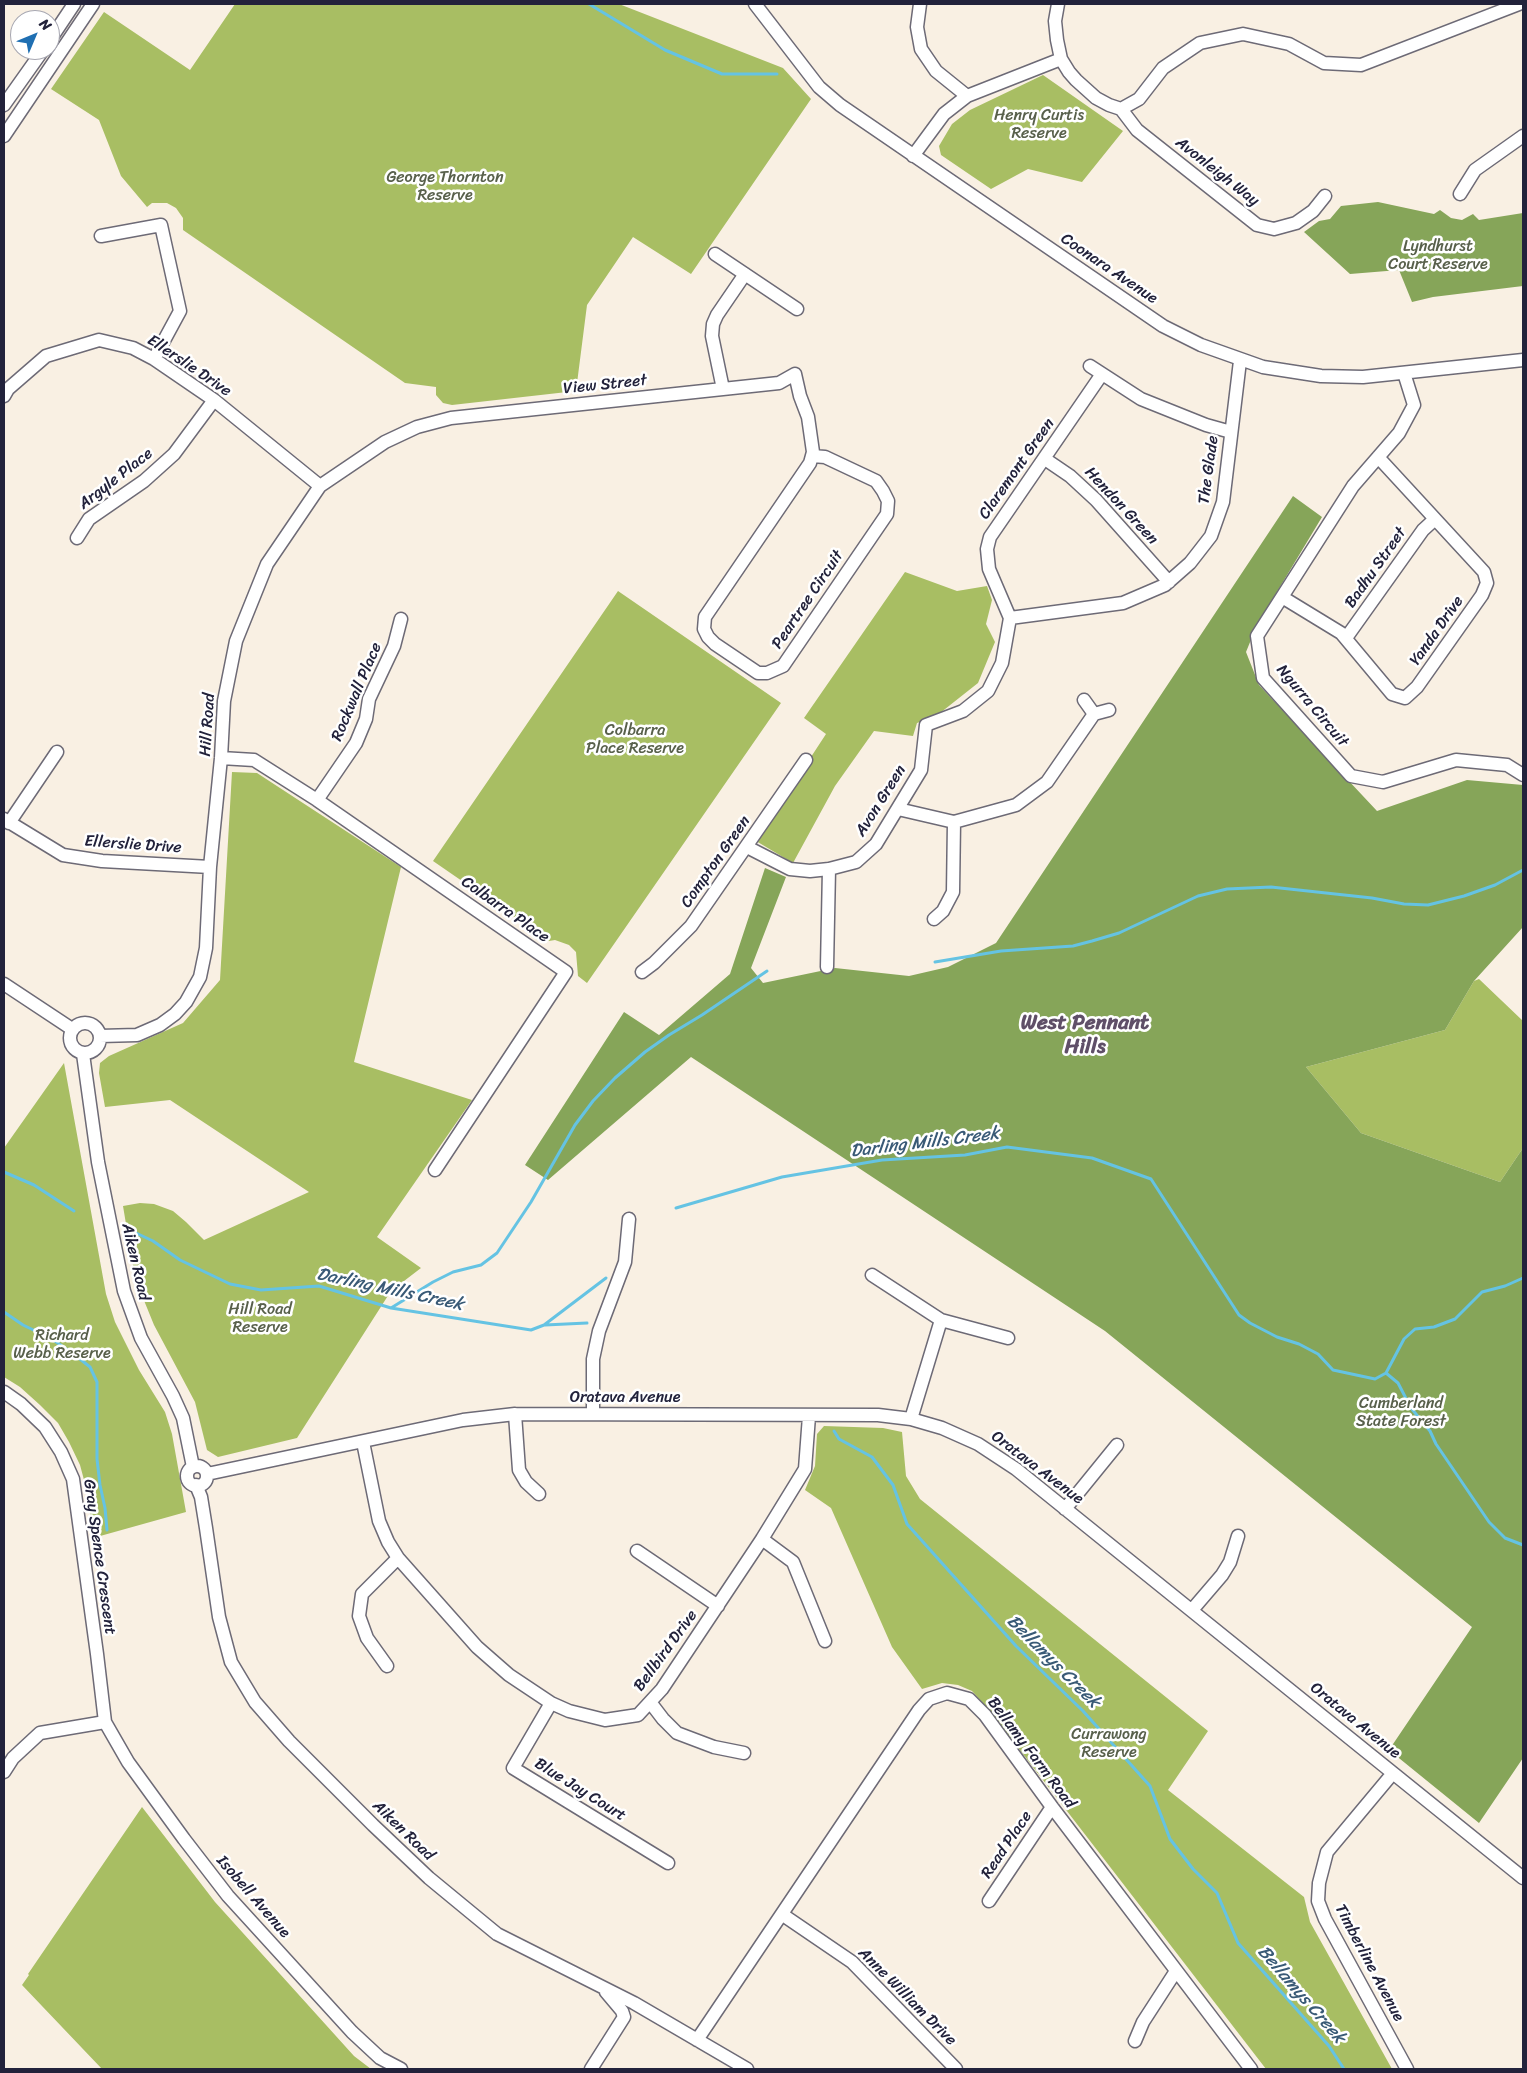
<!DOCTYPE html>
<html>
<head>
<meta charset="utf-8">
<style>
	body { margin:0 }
	#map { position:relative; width:1527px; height:2073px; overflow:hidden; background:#f9f0e3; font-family:Sriracha,sans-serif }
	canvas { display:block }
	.frame { position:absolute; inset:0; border:5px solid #22223b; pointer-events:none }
	.north { position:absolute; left:10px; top:10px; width:50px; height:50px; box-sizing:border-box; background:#fff; border:1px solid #a7a7b1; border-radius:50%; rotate:45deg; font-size:14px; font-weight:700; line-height:20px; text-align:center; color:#22223b }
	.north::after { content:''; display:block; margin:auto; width:18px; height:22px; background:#1f6fb2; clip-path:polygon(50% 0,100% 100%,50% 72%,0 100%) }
</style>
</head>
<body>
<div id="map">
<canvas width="1527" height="2073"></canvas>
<div class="frame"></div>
<div class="north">N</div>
</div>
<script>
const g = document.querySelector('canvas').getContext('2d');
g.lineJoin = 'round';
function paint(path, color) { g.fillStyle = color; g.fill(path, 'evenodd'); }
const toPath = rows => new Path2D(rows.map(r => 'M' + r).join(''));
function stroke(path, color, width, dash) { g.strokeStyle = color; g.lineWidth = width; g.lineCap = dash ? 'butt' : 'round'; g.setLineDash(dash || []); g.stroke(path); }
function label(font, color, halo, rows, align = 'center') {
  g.font = font + ' Sriracha,sans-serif'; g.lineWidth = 5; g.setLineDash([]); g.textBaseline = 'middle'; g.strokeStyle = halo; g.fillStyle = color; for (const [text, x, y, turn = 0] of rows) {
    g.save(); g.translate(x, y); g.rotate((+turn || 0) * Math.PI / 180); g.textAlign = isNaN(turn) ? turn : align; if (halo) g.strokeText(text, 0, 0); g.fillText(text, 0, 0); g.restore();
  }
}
const green = toPath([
	[235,4,619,4,783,68,811,99,691,274,633,237,587,305,576,391,452,405,443,403,436,395,436,387,405,383,183,230,183,218,176,208,167,203,152,203,147,207,121,176,99,120,51,89,104,12,190,70],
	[1043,75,1123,131,1082,182,1028,169,991,189,941,155,939,146,952,124,970,110],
	[905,572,957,591,987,586,992,600,986,624,995,642,978,683,935,717,917,723,913,736,874,731,835,786,793,863,756,841,826,734,804,718],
	[618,591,781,703,587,983,578,976,576,952,569,945,555,940,549,941,433,861],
	[232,772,257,773,401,867,354,1062,472,1100,377,1237,421,1268,391,1291,297,1438,218,1457,207,1450,195,1402,154,1325,143,1298,133,1266,123,1206,140,1203,154,1204,173,1211,186,1222,204,1240,309,1192,170,1100,105,1107,99,1073,100,1063,109,1056,183,1023,220,980],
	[1479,979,1523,1021,1523,1148,1500,1182,1361,1133,1306,1067,1445,1030,1474,981],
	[64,1063,106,1294,115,1322,139,1370,165,1412,172,1434,186,1512,93,1538,87,1491,80,1465,69,1442,58,1423,40,1405,20,1387,4,1377,4,1148],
	[824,1426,883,1428,902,1432,906,1476,920,1499,1208,1731,1168,1790,1304,1897,1310,1922,1392,2069,1266,2069,989,1710,972,1691,958,1685,942,1683,922,1689,892,1647,831,1508,805,1490,815,1466,817,1434],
	[142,1807,215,1902,354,2056,371,2069,102,2069,22,1985,29,1975,28,1974]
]);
const forest = toPath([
	[1378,202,1434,214,1440,210,1451,218,1462,220,1473,214,1479,220,1523,213,1523,286,1433,297,1412,302,1399,270,1350,274,1304,232,1319,221,1330,219,1341,206],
	[1293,496,1322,517,1257,625,1246,652,1259,685,1377,811,1467,780,1523,785,1523,927,1474,981,1445,1030,1306,1067,1361,1133,1500,1182,1523,1148,1523,1758,1479,1823,1389,1750,1472,1627,1105,1331,691,1057,548,1180,525,1165,624,1012,659,1035,730,974,765,868,786,877,751,968,763,983,835,968,909,976,948,967,996,943]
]);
const stream = toPath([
	[589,4,665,50,722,74,777,74],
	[935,962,1001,951,1073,946,1092,941,1119,933,1198,896,1227,889,1271,887,1372,898,1404,904,1428,905,1464,896,1495,885,1523,870],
	[4,1172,34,1185,74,1211],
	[676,1208,782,1177,882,1160,965,1155,1007,1147,1092,1158,1151,1179,1239,1315,1250,1323,1277,1337,1299,1344,1318,1354,1333,1370,1375,1379,1386,1373],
	[136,1233,153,1241,180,1260,230,1284,261,1290,319,1286,391,1308,531,1330,544,1325,606,1278],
	[391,1308,433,1282,453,1272,481,1265,497,1253,531,1202,575,1125,593,1101,615,1078,645,1052,669,1035,702,1015,767,971],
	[4,1312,23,1325,52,1339,75,1355,90,1367,97,1382,97,1459,100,1485,105,1508,107,1530],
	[545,1325,587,1323],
	[1386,1373,1398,1383,1411,1408,1430,1431,1436,1444,1489,1522,1505,1538,1523,1545],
	[1386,1373,1404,1339,1415,1329,1434,1327,1455,1319,1482,1292,1505,1286,1523,1278],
	[834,1431,839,1439,872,1457,893,1485,907,1524,1016,1646,1083,1711,1150,1786,1170,1839,1193,1869,1217,1893,1238,1943,1329,2046,1344,2069]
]);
const minor = toPath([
	[755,4,819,87,840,105,1163,326,1201,345,1263,367,1321,376,1363,377,1523,360],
	[920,4,917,27,921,49,936,71,967,96],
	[1058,4,1055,21,1057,40,1061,59,1069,72,1076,80,1096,98,1109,105,1121,109,1139,99,1163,68,1200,43,1243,34,1289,44,1324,63,1361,65,1519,4],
	[50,40,74,4],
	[4,105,43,50],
	[1121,109,1137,130,1257,225,1274,229,1296,223,1313,211,1325,196],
	[4,136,93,4],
	[913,156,944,114,967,96,1061,59],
	[1460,194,1475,170,1523,136],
	[101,236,161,225,180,311,154,359],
	[715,254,797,309],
	[1090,366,1141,399,1206,425,1231,432],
	[1404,373,1414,405,1399,433,1353,486,1257,636,1263,678,1351,776,1383,782,1456,760,1507,765,1523,775],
	[723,389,712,336,713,324,717,315,745,274],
	[4,396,8,389,46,356,99,340,133,348,154,359,214,400,320,486],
	[1045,459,1070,476,1096,500,1169,582],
	[77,538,89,519,144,481,174,454,214,400],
	[1282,597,1341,633,1392,694,1405,698,1417,687,1482,595,1487,583,1484,572,1378,457],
	[1010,618,1123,603,1165,585,1190,563,1211,536,1223,502,1240,361],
	[1010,618,989,569,987,549,990,537,1102,374],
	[1346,638,1423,530,1435,519],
	[1084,700,1094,714],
	[221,758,254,760,317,800,566,972,435,1170],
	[317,800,356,743,366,719,369,699,394,646,401,619],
	[898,809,954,822,1016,805,1047,782,1094,714,1109,710],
	[4,819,63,855,102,861,210,867],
	[9,823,57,752],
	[747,847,790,869,810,871,829,869,856,862,876,844,921,770,926,725,963,711,988,691,1002,663,1010,618],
	[934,919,943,911,953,892,954,822],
	[827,967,829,869],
	[642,972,654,963,691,926,806,760],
	[4,984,72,1029],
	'70 1038a15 15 0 1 1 30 0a15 15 0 1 1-30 0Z',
	[100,1036,137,1035,160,1025,175,1014,186,1002,200,977,206,948,210,867,221,758,224,701,236,641,267,564,320,486,385,442,417,427,451,418,779,383,795,374,800,396,808,417,813,452,810,463,705,617,704,629,708,637,715,644,758,673,767,673,783,666,887,514,888,501,883,491,876,481,825,457,812,456],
	[83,1054,98,1162,124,1291,141,1338,173,1396,183,1418,193,1467],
	[872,1275,941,1320,1008,1338],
	[4,1392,21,1404,45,1427,61,1452,73,1479,97,1654,105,1722,128,1762,184,1839,228,1896,352,2032,380,2058,401,2069],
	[515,1414,519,1470,526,1482,539,1494],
	[593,1414,593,1359,599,1331,625,1262,629,1219],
	[911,1419,941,1320],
	[363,1442,379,1521,388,1542,398,1558,477,1647,509,1675,551,1703,569,1711,605,1720,638,1715,662,1689,762,1539,805,1469,809,1416],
	'187 1476a10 10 0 1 1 20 0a10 10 0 1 1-20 0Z',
	[207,1474,463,1420,515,1414,878,1415,911,1419,942,1428,978,1444,1016,1469,1523,1878],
	[196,1485,201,1497,206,1528,219,1617,231,1662,255,1702,289,1741,373,1825,429,1878,497,1934,634,2003,747,2069],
	[1065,1509,1117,1445],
	[762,1539,793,1562,825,1641],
	[637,1551,718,1606],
	[1192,1610,1222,1575,1230,1562,1238,1536],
	[387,1666,367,1638,359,1616,362,1594,398,1558],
	[650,1702,663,1719,677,1733,714,1747,744,1753],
	[551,1703,513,1768,668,1863],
	[4,1772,13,1758,40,1733,105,1722],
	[1393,1773,1327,1852,1319,1883,1318,1901,1325,1919,1407,2069],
	[989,1901,1052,1807],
	[783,1915,852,1962,956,2069],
	[697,2040,919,1710,929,1699,947,1693,969,1699,985,1715,1052,1807,1251,2069],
	[1135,2041,1143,2022,1176,1971],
	[591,2069,624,2017,622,2011,606,1992]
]);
const parkNames = [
	["Henry Curtis",1039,116],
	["Reserve",1039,134],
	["George Thornton",445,178],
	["Reserve",445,196],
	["Lyndhurst",1438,247],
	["Court Reserve",1438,265],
	["Colbarra",635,731],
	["Place Reserve",635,749],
	["Hill Road",260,1310],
	["Reserve",260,1328],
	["Richard",62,1336],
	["Webb Reserve",62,1354],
	["Cumberland",1401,1404],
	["State Forest",1401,1422],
	["Currawong",1109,1735],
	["Reserve",1109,1753]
];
const streetNames = [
	["Avonleigh Way",1217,172,38],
	["Coonara Avenue",1109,269,34],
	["Ellerslie Drive",189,366,34],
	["View Street",605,385,-6],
	["Claremont Green",1017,469,-55],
	["The Glade",1209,470,-82],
	["Argyle Place",116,479,-38],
	["Hendon Green",1121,506,47],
	["Badhu Street",1376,568,-55],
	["Peartree Circuit",808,600,-56],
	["Yanda Drive",1437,631,-55],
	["Rockwall Place",357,692,-67],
	["Ngurra Circuit",1312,706,50],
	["Hill Road",208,725,-86],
	["Avon Green",881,801,-58],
	["Ellerslie Drive",133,845,4],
	["Compton Green",716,862,-55],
	["Colbarra Place",505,910,35],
	["Aiken Road",135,1262,77],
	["Oratava Avenue",625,1398],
	["Oratava Avenue",1037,1468,37],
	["Gray Spence Crescent",99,1557,82],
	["Bellbird Drive",666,1651,-54],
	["Oratava Avenue",1355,1721,39],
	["Bellamy Farm Road",1031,1753,53],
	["Blue Jay Court",580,1790,32],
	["Aiken Road",403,1831,44],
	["Read Place",1007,1845,-56],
	["Isobell Avenue",253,1897,49],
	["Timberline Avenue",1369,1963,62],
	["Anne William Drive",907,1997,45]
];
const waterNames = [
	["Darling Mills Creek",925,1143,-7],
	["Darling Mills Creek",390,1290,12],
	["Bellamys Creek",1053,1662,45],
	["Bellamys Creek",1301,1995,49]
];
const districtNames = [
	["West Pennant",1085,1024],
	["Hills",1085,1048]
];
paint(green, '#a8be63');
paint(forest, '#86a559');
stroke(stream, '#65c3e3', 3);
stroke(minor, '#6d6a76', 15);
stroke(minor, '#fff', 12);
label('16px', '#58604b', '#fff', parkNames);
label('16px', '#22223b', '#fff', streetNames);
label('italic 18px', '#395a76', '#fff', waterNames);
label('bold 21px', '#5f4f68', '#fff', districtNames);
</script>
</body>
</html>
